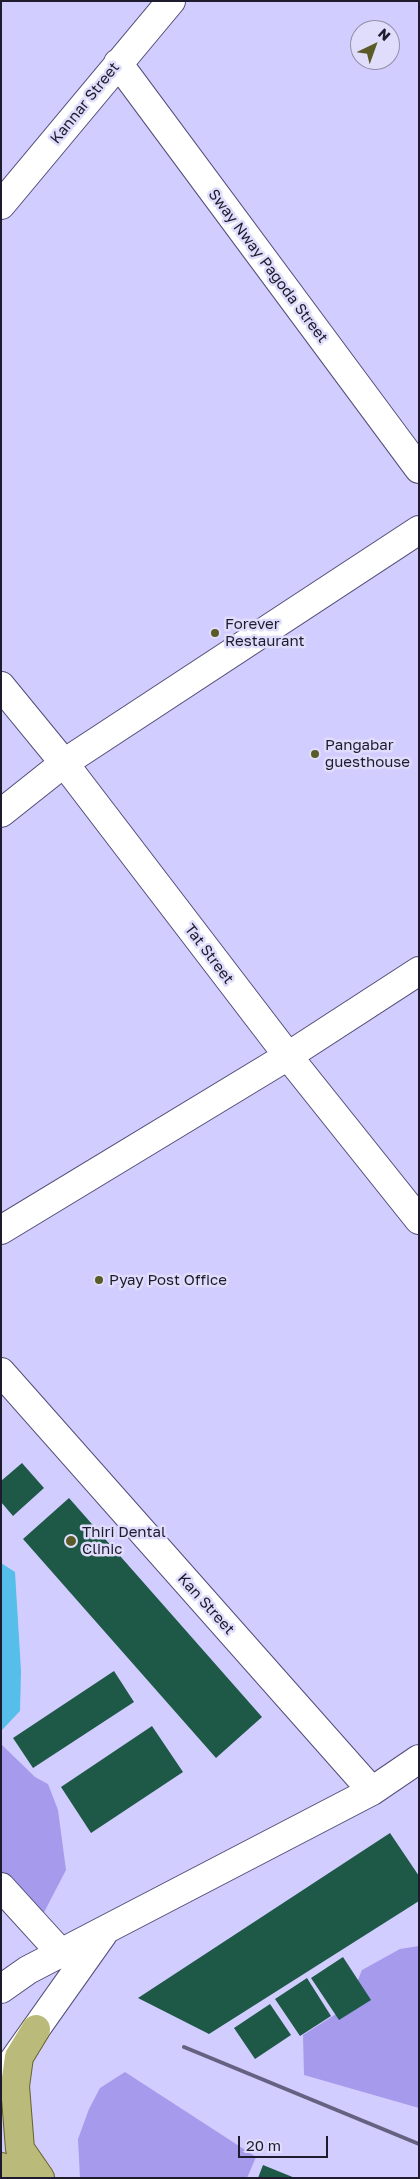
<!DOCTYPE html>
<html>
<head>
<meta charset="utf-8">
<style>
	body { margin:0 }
	#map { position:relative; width:420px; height:2179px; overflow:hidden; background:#d2cdff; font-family:"Golos Text",sans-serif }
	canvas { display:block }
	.frame { position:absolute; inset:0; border:2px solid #1d1b2d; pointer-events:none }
	.north { position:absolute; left:350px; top:20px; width:50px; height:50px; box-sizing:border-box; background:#dfddfb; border:1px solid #918fa9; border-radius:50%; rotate:42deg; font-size:14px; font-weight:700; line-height:20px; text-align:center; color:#1d1b2d }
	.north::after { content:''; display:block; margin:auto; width:18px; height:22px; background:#5b5b28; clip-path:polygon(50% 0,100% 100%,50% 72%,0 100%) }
	.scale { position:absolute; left:238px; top:2136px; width:90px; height:22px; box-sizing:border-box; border:2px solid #1d1b2d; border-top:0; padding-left:6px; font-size:15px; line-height:18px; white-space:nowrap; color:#1d1b2d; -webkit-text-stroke:4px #dfddfb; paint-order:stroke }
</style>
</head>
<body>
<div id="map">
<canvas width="420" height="2179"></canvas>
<div class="frame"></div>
<div class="north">N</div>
<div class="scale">20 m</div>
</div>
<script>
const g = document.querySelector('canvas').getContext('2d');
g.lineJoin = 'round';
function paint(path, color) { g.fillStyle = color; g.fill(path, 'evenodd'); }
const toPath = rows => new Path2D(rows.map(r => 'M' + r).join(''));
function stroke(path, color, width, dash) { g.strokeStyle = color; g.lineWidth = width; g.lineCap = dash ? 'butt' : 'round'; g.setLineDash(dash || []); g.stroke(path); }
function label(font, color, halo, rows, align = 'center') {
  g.font = font + ' "Golos Text",sans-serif'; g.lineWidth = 5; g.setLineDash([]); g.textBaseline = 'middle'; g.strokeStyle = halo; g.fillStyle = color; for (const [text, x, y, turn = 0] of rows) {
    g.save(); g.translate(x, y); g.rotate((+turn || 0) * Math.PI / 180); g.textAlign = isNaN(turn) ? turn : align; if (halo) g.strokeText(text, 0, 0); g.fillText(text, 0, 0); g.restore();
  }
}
const forest = toPath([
	[1,1744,35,1777,48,1784,58,1810,66,1870,39,1922,1,1905],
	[419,1946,419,2108,304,2075,303,2035,347,2007,362,1970,400,1949],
	[125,2072,256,2157,247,2178,80,2178,78,2139,89,2109,100,2088]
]);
const water = toPath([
	[1,1563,15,1572,21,1671,20,1711,1,1731]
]);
const building = toPath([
	[22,1463,44,1488,13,1516,1,1502,1,1481],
	[69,1498,262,1717,216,1758,23,1539],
	[114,1671,134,1702,33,1768,13,1738],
	[152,1726,183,1772,91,1833,61,1787],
	[390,1833,419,1876,419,1901,209,2034,138,1998],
	[343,1957,371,2000,339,2020,311,1978],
	[307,1978,331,2016,300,2036,275,1999],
	[270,2004,291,2035,255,2059,234,2028],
	[263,2165,295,2178,258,2178]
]);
const minor = toPath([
	[118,63,419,469],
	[1,205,171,1],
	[1,686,64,763,288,1056,419,1220],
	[1,813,64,763,419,530],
	[1,1230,288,1056,419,971],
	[1,1372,372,1791],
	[1,1887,61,1953],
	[1,1989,28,1970,372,1791,419,1759],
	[1,2078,103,1934]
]);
const major = toPath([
	[36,2029,19,2057,15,2086,20,2149,40,2178],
	[1,2167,14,2178]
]);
const rail = toPath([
	[184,2047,419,2144]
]);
const markers = [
	[215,633,5,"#5b5b28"],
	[315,754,5,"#5b5b28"],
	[99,1280,5,"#5b5b28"],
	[71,1541,6,"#5b5b28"]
];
const streetNames = [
	["Kannar Street",85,103,-51],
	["Sway Nway Pagoda Street",268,266,53],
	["Tat Street",209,954,53],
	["Kan Street",206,1604,48]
];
const poiNames = [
	["Forever",225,624],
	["Restaurant",225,641],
	["Pangabar",325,745],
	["guesthouse",325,762],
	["Pyay Post Office",109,1280],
	["Thiri Dental",82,1532],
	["Clinic",82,1549]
];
paint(forest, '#a59aeb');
paint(water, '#55beeb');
paint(building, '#1e5947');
stroke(minor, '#524d77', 30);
stroke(major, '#656426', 30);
stroke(minor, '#fff', 28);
stroke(major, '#baba7b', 28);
stroke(rail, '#656281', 4);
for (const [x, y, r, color] of markers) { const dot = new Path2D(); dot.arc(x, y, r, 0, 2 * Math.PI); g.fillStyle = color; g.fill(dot); stroke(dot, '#dfddfb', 2); }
label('15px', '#1d1b2d', '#dfddfb', streetNames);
label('15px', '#1d1b2d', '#dfddfb', poiNames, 'left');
</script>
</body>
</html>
